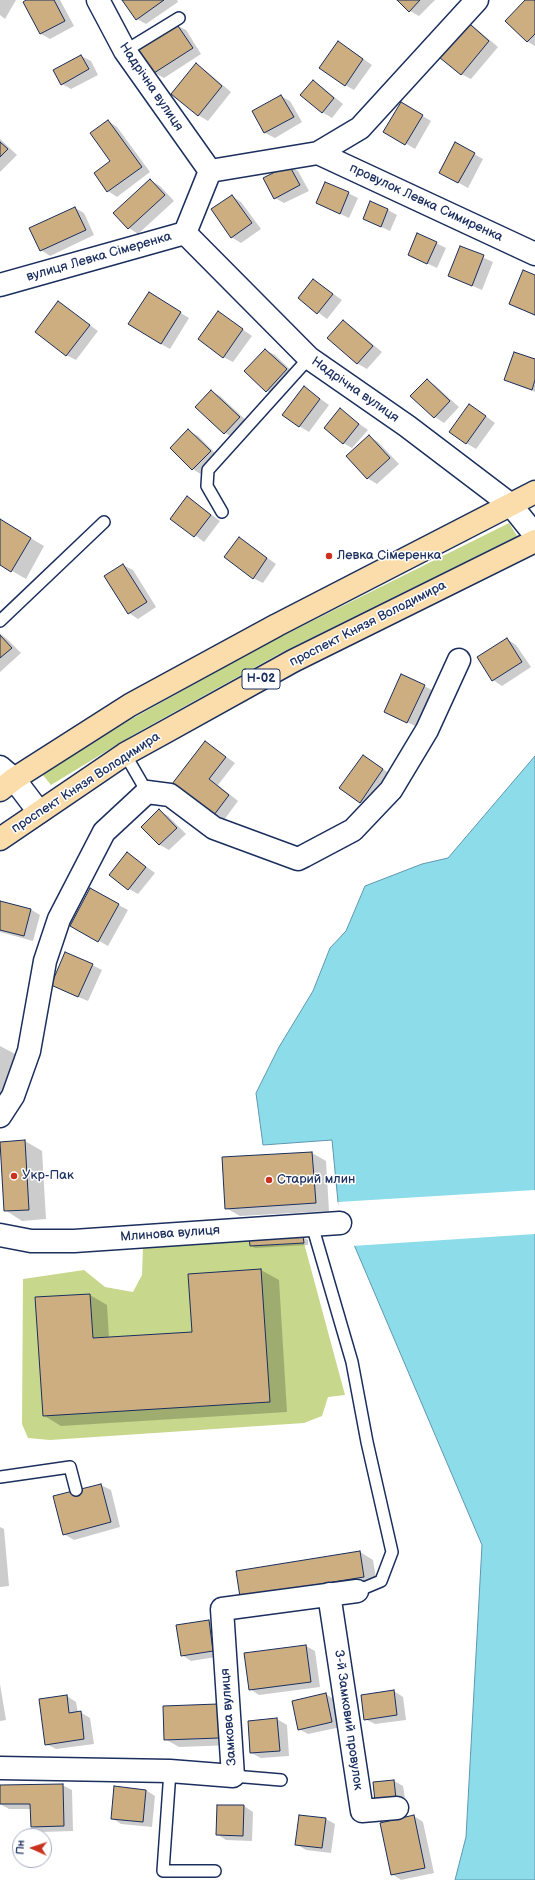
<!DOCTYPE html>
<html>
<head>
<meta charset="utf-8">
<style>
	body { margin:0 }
	#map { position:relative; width:535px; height:1880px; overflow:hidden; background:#fff; font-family:"Balsamiq Sans",sans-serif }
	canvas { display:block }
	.north { position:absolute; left:12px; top:1828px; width:40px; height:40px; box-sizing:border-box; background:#fff; border:1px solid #a4acbf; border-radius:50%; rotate:273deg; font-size:11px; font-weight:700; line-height:16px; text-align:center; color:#1b2f5e }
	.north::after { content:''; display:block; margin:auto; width:14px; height:18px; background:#c8321e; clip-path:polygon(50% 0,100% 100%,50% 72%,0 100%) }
</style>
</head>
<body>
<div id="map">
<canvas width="535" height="1880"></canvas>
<div class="north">Пн</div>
</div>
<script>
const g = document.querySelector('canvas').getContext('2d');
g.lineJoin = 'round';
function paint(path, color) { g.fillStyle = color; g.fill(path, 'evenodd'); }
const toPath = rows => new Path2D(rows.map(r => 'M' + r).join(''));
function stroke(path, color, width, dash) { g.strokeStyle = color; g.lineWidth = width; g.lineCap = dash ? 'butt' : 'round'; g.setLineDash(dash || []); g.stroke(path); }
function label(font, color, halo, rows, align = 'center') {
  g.font = font + ' "Balsamiq Sans",sans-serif'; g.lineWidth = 3; g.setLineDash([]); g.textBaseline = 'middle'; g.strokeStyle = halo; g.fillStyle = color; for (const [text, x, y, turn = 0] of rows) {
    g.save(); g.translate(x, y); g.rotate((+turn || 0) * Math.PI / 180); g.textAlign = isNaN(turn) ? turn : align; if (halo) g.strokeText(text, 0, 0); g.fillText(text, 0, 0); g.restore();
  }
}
const green = toPath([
	[509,523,517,536,279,654,133,735,51,785,42,774,128,721,272,641],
	[249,1238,250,1246,304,1243,345,1395,328,1397,322,1416,304,1423,50,1440,28,1438,22,1424,23,1279,84,1270,105,1287,133,1292,142,1275,143,1246]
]);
const water = toPath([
	[535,756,535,1880,455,1880,466,1837,482,1545,352,1240,338,1202,332,1140,263,1145,256,1093,279,1047,313,991,330,948,346,931,365,886,422,864,448,858,535,756]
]);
const pier = toPath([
	[535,1190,535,1234,352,1246,339,1209,338,1202]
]);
const shadow = toPath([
	[0,0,16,0,5,19,0,15],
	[28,0,60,0,74,26,50,39,41,34,24,2],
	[124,0,177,0,178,2,146,24,137,19],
	[398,0,435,0,419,16,410,11],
	[526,0,535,0,535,46,528,42,507,21],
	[463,20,472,25,498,47,471,79,461,74],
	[176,25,186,30,201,54,164,78,155,73,140,49],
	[348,48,372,65,354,90,345,85],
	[81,56,91,61,98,75,71,89,62,84],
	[196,65,205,70,231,92,208,121,198,115],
	[313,81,322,87,343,104,332,118,322,112],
	[281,96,290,101,302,122,275,138,265,133,253,112],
	[401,103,431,121,415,149,385,131],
	[108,121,117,127,150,172,117,197,108,191,111,161],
	[0,139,17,155,0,172],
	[474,154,483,159,468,188,450,178],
	[289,166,298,171,309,191,284,203,275,198],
	[150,180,160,186,174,201,138,234,129,228,115,213],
	[348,193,358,198,349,218,317,203],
	[232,196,241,202,261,229,241,243,231,237],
	[75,208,84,213,94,235,50,256,41,250],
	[388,210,397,215,390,231,364,219],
	[436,243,446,248,437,268,409,255],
	[460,247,493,262,482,290,449,276],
	[535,276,535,316,510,304],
	[314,280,342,300,327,319,299,298],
	[158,299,189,318,170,349,161,344],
	[58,302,98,331,76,360,66,355],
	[218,312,252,336,233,362,223,357],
	[343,321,352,327,382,352,367,369,358,364,329,338],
	[265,350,275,355,296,375,276,396,267,391],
	[535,360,535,392,505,380],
	[427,380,436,386,459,407,444,423,435,417,412,396],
	[304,387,329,405,309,432,299,426],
	[211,391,220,396,249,423,234,438,225,433],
	[340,410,368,430,352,448,343,443],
	[479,411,495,423,476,449,466,443],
	[188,431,198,436,219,457,202,475,193,469,171,448],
	[369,436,378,442,399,464,377,484,367,478],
	[188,497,220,521,204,542,172,518],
	[0,520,44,546,26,579,0,564],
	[239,538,276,564,263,583,253,578],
	[123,565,133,570,156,607,138,619,129,613],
	[0,634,6,638,21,653,0,672],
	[507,639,516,645,531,667,502,686,493,680],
	[424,686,434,691,417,727,393,715],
	[205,742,235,763,218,785,238,801,224,820,174,784],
	[363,756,392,775,369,807,360,802],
	[159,810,168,816,186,834,169,850,160,845,143,827],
	[128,853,155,873,138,894,129,889],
	[91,890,128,910,108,946,71,925],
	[0,902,30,909,40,915,33,941,0,932],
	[92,965,102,970,88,1001,61,990],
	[0,1046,19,1056,0,1111],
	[25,1141,42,1151,46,1219,22,1221,5,1210],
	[312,1153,326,1161,329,1211,240,1216,226,1208],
	[303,1237,308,1240,308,1245,255,1248,250,1245],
	[261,1270,279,1280,287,1412,61,1426,43,1415,90,1295,107,1305,109,1338,193,1333,189,1275],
	[101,1485,111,1490,120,1527,74,1540,64,1534,55,1497],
	[0,1527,4,1529,9,1586,0,1587],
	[360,1552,373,1560,377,1584,255,1604],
	[209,1621,218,1626,222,1656,191,1661,182,1655],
	[306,1646,315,1651,320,1687,259,1695,250,1689],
	[0,1684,6,1720,0,1721],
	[394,1691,403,1697,406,1720,375,1724,365,1719],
	[326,1694,335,1700,341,1727,308,1734,299,1729],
	[67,1696,76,1702,78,1713,80,1712,90,1718,94,1744,56,1749,46,1744],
	[218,1705,233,1745,179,1747,165,1739],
	[277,1719,287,1725,289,1756,261,1758,251,1753,249,1721],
	[394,1781,403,1786,406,1804,386,1806],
	[62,1785,72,1790,73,1831,41,1832,32,1826,32,1809,9,1809,0,1804,0,1786],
	[146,1790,155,1796,152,1827,121,1824,112,1818],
	[244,1806,253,1812,252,1841,226,1840,217,1834],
	[414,1816,423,1822,434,1873,401,1880,392,1874],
	[326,1819,335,1824,331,1853,306,1850,296,1844]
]);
const building = toPath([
	[26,0,54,0,65,21,40,34,23,2,26,0],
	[122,0,164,0,136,20,122,0],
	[397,0,420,0,409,12,397,0],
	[525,0,535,0,535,34,527,42,505,21,525,0],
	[463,18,489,41,461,75,434,53,463,18],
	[176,23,193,48,154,73,138,49,176,23],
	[338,41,363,59,345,86,319,68,338,41],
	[81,55,89,69,61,85,53,70,81,55],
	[196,63,222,86,198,116,171,94,196,63],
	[313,80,334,98,322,113,300,95,313,80],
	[281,95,294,117,264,133,252,111,281,95],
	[401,102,423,115,405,145,383,132,401,102],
	[108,120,142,167,107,192,94,173,110,161,90,133,108,120],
	[0,142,8,149,0,157,0,142],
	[455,142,475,153,458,183,439,173,455,142],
	[289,165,300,185,274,199,263,178,289,165],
	[150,179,165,195,128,229,113,213,150,179],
	[325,182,349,192,340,214,316,203,325,182],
	[232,195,252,223,231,238,211,209,232,195],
	[370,201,388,209,381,227,363,219,370,201],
	[75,207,86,230,40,251,29,228,75,207],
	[417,233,437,242,427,264,408,255,417,233],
	[460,246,484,255,472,286,448,276,460,246],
	[523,270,535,275,535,315,509,304,523,270],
	[313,279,333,294,317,314,298,298,313,279],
	[149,292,181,312,161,344,128,324,149,292],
	[58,301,90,325,66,356,35,332,58,301],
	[218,311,243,329,223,358,198,339,218,311],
	[343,320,373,346,357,364,327,338,343,320],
	[265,349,287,369,266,392,244,371,265,349],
	[514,352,535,359,535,380,532,390,504,380,514,352],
	[427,379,450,401,434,418,410,396,427,379],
	[304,386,320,399,299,427,282,415,304,386],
	[211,390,240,417,224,434,195,407,211,390],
	[469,404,486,416,466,444,449,432,469,404],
	[340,408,359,424,343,444,324,428,340,408],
	[188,429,211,451,192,470,170,448,188,429],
	[369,435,390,458,367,479,346,456,369,435],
	[187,496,211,515,194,537,170,519,187,496],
	[0,519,31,538,11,572,0,565,0,519],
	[239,537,267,558,253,579,224,557,239,537],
	[123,564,147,602,128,614,104,576,123,564],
	[0,635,12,648,0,658,0,635],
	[507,638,522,662,492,681,477,657,507,638],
	[401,674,425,685,407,723,384,712,401,674],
	[205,741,226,757,209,779,229,795,214,815,172,784,205,741],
	[363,755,383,769,360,803,339,788,363,755],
	[159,809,177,828,159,845,141,827,159,809],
	[127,852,146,867,128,890,109,875,127,852],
	[90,888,119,904,98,942,70,926,90,888],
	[0,901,31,909,24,936,0,930,0,901],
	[65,952,93,964,78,997,51,985,65,952],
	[25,1140,29,1210,4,1211,0,1142,25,1140],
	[312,1152,316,1203,225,1209,222,1157,312,1152],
	[303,1236,304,1243,250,1246,249,1238,303,1236],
	[261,1269,270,1402,43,1416,35,1297,90,1294,93,1338,192,1332,188,1274,261,1269],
	[101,1484,111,1522,63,1535,53,1496,101,1484],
	[360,1551,364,1577,240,1597,236,1571,360,1551],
	[209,1620,213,1651,181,1656,176,1625,209,1620],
	[306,1645,311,1682,249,1690,244,1653,306,1645],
	[394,1690,397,1715,364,1720,361,1695,394,1690],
	[326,1693,332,1722,298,1730,292,1701,326,1693],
	[67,1695,69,1713,81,1711,84,1739,45,1745,39,1699,67,1695],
	[218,1704,219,1738,164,1740,163,1706,218,1704],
	[277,1718,280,1751,250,1753,248,1721,277,1718],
	[394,1780,396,1799,375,1802,373,1782,394,1780],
	[63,1784,64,1826,31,1827,30,1804,0,1804,0,1785,63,1784],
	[114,1786,146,1790,143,1822,111,1819,114,1786],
	[217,1805,244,1805,243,1836,216,1835,217,1805],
	[299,1815,326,1818,322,1848,295,1845,299,1815],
	[414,1815,425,1868,391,1875,380,1823,414,1815]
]);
const service = toPath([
	[125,51,179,18],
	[222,512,207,486,208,470,309,358],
	[0,621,104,522],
	[125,754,147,792],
	[312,1225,352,1362,367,1442,392,1552,381,1581,357,1591],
	[0,1477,70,1467,76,1490],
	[170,1771,163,1871,215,1871],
	[233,1776,281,1780]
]);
const minor = toPath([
	[98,0,125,51,210,171],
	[318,153,535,254],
	[185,233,309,358,407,426,511,505,535,535],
	[0,285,185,233,210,171,318,153,360,128,477,0],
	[0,1116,13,1096,29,1051,45,961,59,919,104,832,147,792,170,795,214,828,298,859,304,856,353,830,391,790,427,730,459,660],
	[0,1235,31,1241,74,1241,340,1223],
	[329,1594,362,1811,397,1808],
	[0,1768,170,1771,233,1776,222,1609,357,1591]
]);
const tertiary = toPath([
	[0,767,14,779,39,812]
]);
const primary = toPath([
	[0,790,14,779,130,705,277,625,535,492],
	[0,839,125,754,165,732,293,661,535,541]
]);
const markers = [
	[329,556,4,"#c8321e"],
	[14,1176,4,"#c8321e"],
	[269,1180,4,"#c8321e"]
];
const shields = [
	[261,679,38]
];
const shieldNames = [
	["Н-02",261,679]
];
const streetNames = [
	["Надрічна вулиця",151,87,56],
	["провулок Левка Симиренка",426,203,25],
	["вулиця Левка Сімеренка",99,257,-16],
	["Надрічна вулиця",355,390,35],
	["проспект Князя Володимира",368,624,-27],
	["проспект Князя Володимира",86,783,-33],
	["Млинова вулиця",170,1234,-4],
	["Замкова вулиця",229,1717,-94],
	["3-й Замковий провулок",348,1720,82]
];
const poiNames = [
	["Левка Сімеренка",337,556],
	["Укр-Пак",22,1176],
	["Старий млин",277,1180]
];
paint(green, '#c7d78b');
paint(water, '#8ddcea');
stroke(water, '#5f97b2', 1);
paint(pier, '#fff');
paint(shadow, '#0003');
paint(building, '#ccae80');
stroke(building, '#1b2f5e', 1);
stroke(service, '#1b2f5e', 14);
stroke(minor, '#1b2f5e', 25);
stroke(tertiary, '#1b2f5e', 25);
stroke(primary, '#1b2f5e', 25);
stroke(service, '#fff', 11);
stroke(minor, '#fff', 22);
stroke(tertiary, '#fff', 22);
stroke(primary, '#fbddab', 22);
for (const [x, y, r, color] of markers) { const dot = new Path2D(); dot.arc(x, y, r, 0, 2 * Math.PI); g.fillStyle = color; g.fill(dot); stroke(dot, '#fff', 1.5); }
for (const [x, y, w] of shields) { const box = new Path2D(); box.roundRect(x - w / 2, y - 10, w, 20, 3); g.fillStyle = '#fff'; g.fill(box); stroke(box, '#1b2f5e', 1); }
label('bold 12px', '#1b2f5e', null, shieldNames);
label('13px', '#1b2f5e', '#fff', streetNames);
label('13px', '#1b2f5e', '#fff', poiNames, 'left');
</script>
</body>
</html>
